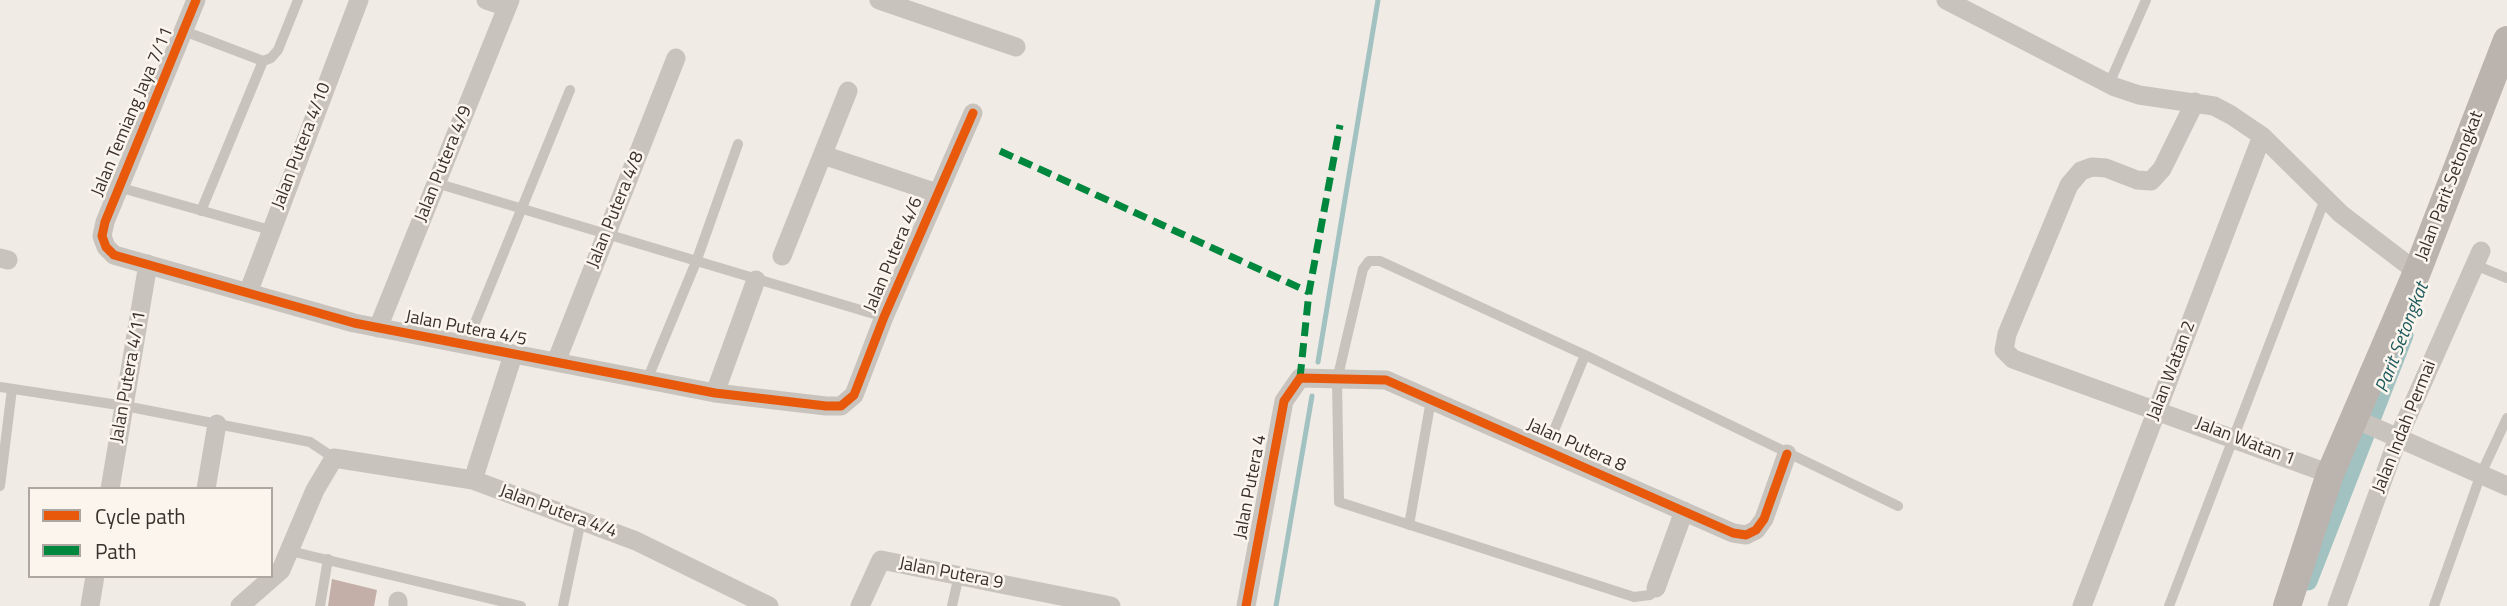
<!DOCTYPE html>
<html>
<head>
<meta charset="utf-8">
<style>
	body { margin:0 }
	#map { position:relative; width:2507px; height:606px; overflow:hidden; background:#f0ebe5; font-family:"Titillium Web",sans-serif }
	canvas { display:block }
	.legend { position:absolute; left:28px; top:487px; width:245px; height:91px; box-sizing:border-box; background:#fbf5ee; border:2px solid #aea6a0; margin:0; padding:9px 12px; list-style:none; font-size:21px; color:#3b302b }
	.legend li { display:flex; align-items:center; gap:14px; height:35px }
	.legend b { width:35px; border:2px solid #aea6a0 }
</style>
</head>
<body>
<div id="map">
<canvas width="2507" height="606"></canvas>
<ul class="legend">
<li><b style="height:9px;background:#e8590c"></b>Cycle path</li>
<li><b style="height:9px;background:#00873e"></b>Path</li>
</ul>
</div>
<script>
const g = document.querySelector('canvas').getContext('2d');
g.lineJoin = 'round';
const toPath = rows => new Path2D(rows.map(r => 'M' + r).join(''));
function stroke(path, color, width, dash) { g.strokeStyle = color; g.lineWidth = width; g.lineCap = dash ? 'butt' : 'round'; g.setLineDash(dash || []); g.stroke(path); }
function paint(path, color) { g.fillStyle = color; g.fill(path, 'evenodd'); }
function label(font, color, halo, rows, align = 'center') {
  g.font = font + ' "Titillium Web",sans-serif'; g.lineWidth = 5; g.setLineDash([]); g.textBaseline = 'middle'; g.strokeStyle = halo; g.fillStyle = color; for (const [text, x, y, turn = 0] of rows) {
    g.save(); g.translate(x, y); g.rotate((+turn || 0) * Math.PI / 180); g.textAlign = isNaN(turn) ? turn : align; if (halo) g.strokeText(text, 0, 0); g.fillText(text, 0, 0); g.restore();
  }
}
const stream = toPath([
	[1318,362,1378,0],
	[1276,606,1312,396]
]);
const canal = toPath([
	[2308,581,2404,335]
]);
const building = toPath([
	[332,579,377,590,374,606,328,606]
]);
const lane = toPath([
	[184,31,263,61,271,58,278,50,298,0],
	[2109,84,2146,0],
	[436,183,884,317],
	[118,187,270,230],
	[201,211,263,61],
	[2475,265,2507,278],
	[466,345,570,90],
	[647,380,696,262,738,144],
	[0,387,125,406,310,442,334,458],
	[1546,450,1585,355],
	[0,486,12,389],
	[1409,525,1431,400],
	[290,551,521,606],
	[1656,588,1650,595,1634,597,1339,502,1337,380,1363,269,1369,261,1380,261,1585,355,1898,506],
	[320,606,328,559],
	[563,606,581,520],
	[952,606,959,575],
	[2169,606,2325,199],
	[2434,606,2481,474,2507,418]
]);
const street = toPath([
	[196,0,105,222,102,236,106,247,114,255,354,323,715,393,826,406,841,406,854,395,884,317,973,113],
	[486,0,507,7],
	[879,0,1016,47],
	[1946,0,2115,87,2139,95,2214,106,2231,115,2262,136,2341,214,2417,272],
	[2195,102,2162,169,2151,181,2137,180,2106,168,2092,167,2081,171,2069,185,2007,334,2004,350,2013,359,2330,474],
	[823,155,937,193],
	[782,256,848,91],
	[0,258,8,260],
	[248,293,359,0],
	[378,328,510,0],
	[556,362,676,58],
	[715,393,756,280],
	[2353,418,2507,486],
	[473,480,513,355],
	[110,489,148,264],
	[206,489,217,424],
	[1656,588,1684,511],
	[90,606,95,576],
	[240,606,281,570,315,490,334,458,473,480,636,541,769,606],
	[398,606,398,601],
	[860,606,881,560,1111,606],
	[1246,606,1284,401,1300,378,1386,380,1733,533,1746,535,1756,530,1764,519,1787,454],
	[2082,606,2262,136],
	[2337,606,2398,438,2481,251]
]);
const secondary = toPath([
	[2287,606,2330,474,2417,272,2507,40]
]);
const quiet = toPath([
	[1000,151,1309,292],
	[1300,378,1309,292,1340,125]
]);
const cycleway = toPath([
	[196,0,105,222,102,236,106,247,114,255,354,323,715,393,826,406,841,406,854,395,884,317,973,113],
	[1246,606,1284,401,1300,378,1386,380,1733,533,1746,535,1756,530,1764,519,1787,454]
]);
const streetNames = [
	["Jalan Temiang Jaya 7/11",133,112,-67],
	["Jalan Putera 4/10",302,146,-69],
	["Jalan Putera 4/9",444,164,-68],
	["Jalan Parit Setongkat",2450,186,-69],
	["Jalan Putera 4/8",616,210,-68],
	["Jalan Putera 4/6",894,255,-67],
	["Jalan Putera 4/5",466,329,11],
	["Jalan Watan 2",2172,371,-69],
	["Jalan Putera 4/11",129,377,-80],
	["Jalan Indah Permai",2405,427,-68],
	["Jalan Watan 1",2245,442,21],
	["Jalan Putera 8",1576,446,24],
	["Jalan Putera 4",1251,487,-79],
	["Jalan Putera 4/4",558,512,20],
	["Jalan Putera 9",951,574,11]
];
const waterNames = [
	["Parit Setongkat",2403,338,-69]
];
stroke(stream, '#a1c2c1', 5);
stroke(canal, '#a1c2c1', 19);
paint(building, '#c3afa7');
stroke(lane, '#c9c3be', 10);
stroke(street, '#c9c3be', 19);
stroke(secondary, '#bab3ae', 28);
stroke(quiet, '#00873e', 7, [14, 7]);
stroke(cycleway, '#e8590c', 9);
label('18px', '#3b302b', '#fbf5ee', streetNames);
label('italic 19px', '#1f5a5e', '#fbf5ee', waterNames);
</script>
</body>
</html>
